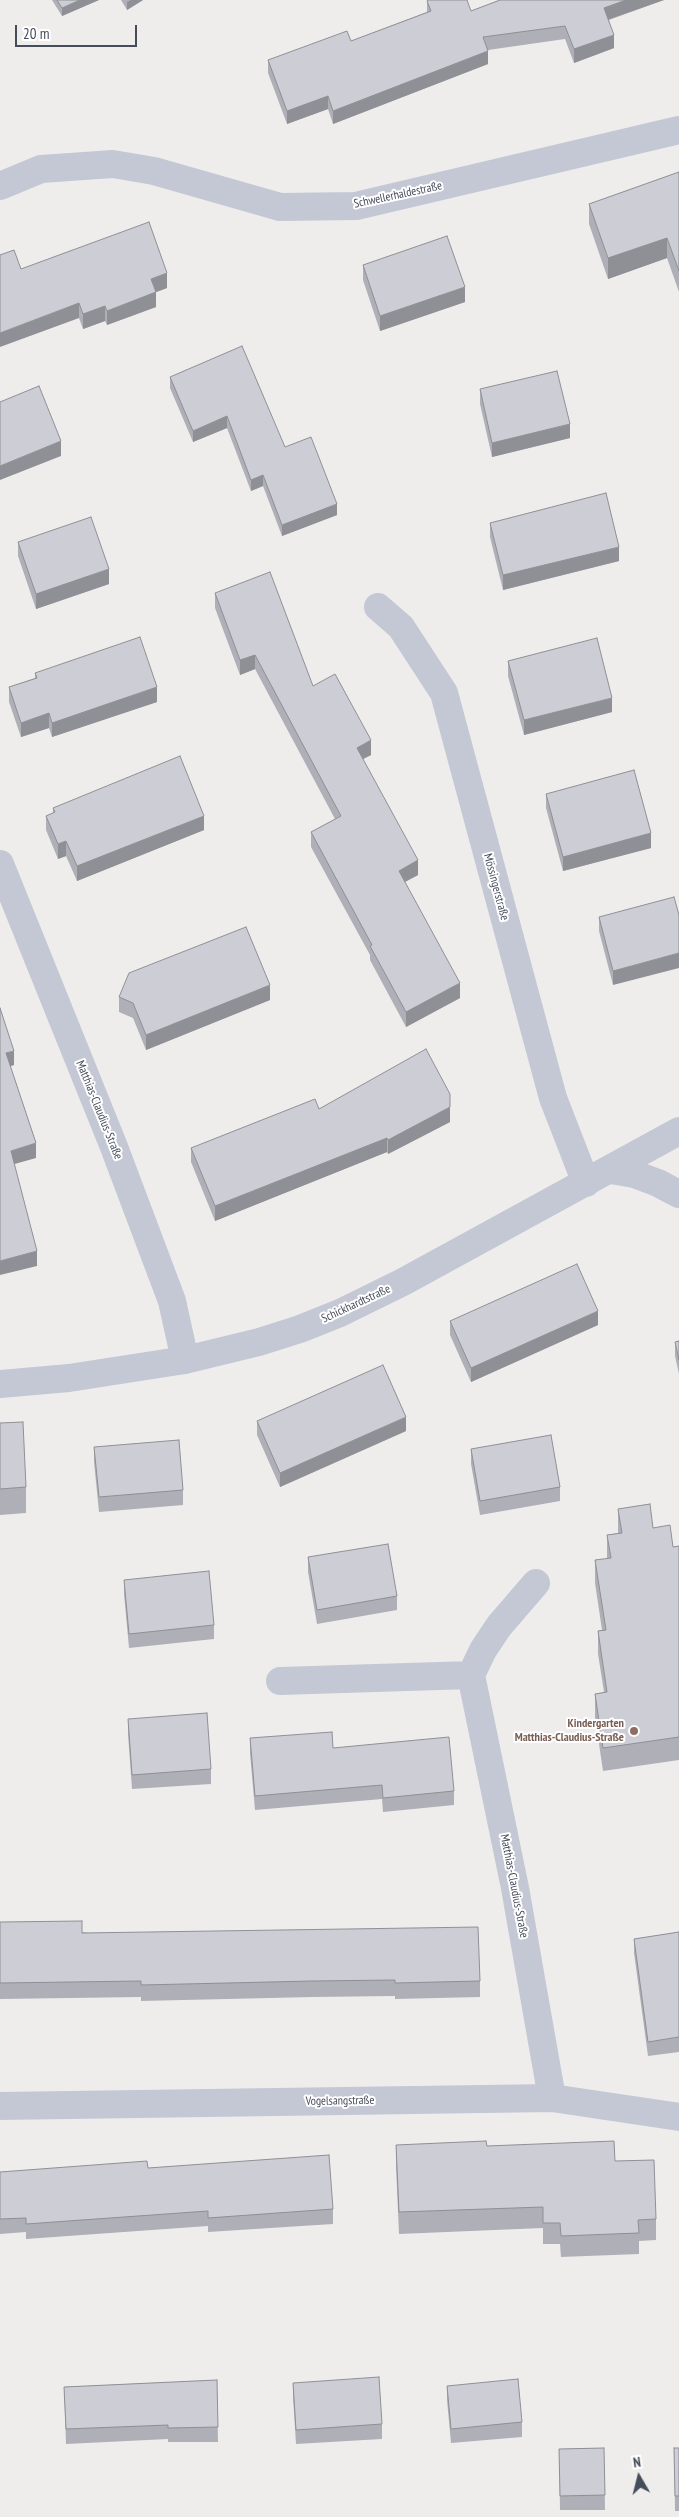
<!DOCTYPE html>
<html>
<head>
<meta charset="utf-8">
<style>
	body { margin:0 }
	#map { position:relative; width:679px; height:2517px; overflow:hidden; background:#efedec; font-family:"PT Sans Narrow",sans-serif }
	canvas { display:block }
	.north { position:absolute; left:614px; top:2452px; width:50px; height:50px; -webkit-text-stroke:4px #fff; paint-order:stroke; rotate:352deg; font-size:14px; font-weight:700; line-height:20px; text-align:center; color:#454c5a }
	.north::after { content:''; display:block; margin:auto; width:18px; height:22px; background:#454c5a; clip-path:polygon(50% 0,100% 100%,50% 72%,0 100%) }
	.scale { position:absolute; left:15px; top:25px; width:122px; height:22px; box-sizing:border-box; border:2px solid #454c5a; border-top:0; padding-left:6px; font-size:15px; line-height:18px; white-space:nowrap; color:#454c5a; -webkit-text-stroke:4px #fff; paint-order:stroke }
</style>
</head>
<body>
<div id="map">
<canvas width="679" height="2517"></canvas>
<div class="north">N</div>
<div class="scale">20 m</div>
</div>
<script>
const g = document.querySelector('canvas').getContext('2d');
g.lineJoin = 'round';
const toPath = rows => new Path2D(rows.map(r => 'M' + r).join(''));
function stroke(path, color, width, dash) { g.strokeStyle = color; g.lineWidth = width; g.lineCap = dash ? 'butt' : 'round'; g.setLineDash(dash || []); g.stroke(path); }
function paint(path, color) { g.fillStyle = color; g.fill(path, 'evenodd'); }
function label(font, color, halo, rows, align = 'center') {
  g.font = font + ' "PT Sans Narrow",sans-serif'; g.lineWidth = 4; g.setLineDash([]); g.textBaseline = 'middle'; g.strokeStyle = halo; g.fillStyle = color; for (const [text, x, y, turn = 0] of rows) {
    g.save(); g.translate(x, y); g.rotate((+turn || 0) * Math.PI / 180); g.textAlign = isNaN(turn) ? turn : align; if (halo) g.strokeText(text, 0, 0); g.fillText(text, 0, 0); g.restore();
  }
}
const street = toPath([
	[0,186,41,169,113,164,154,171,280,207,356,206,679,130],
	[378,607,401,627,444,693,553,1098,586,1183],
	[0,864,114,1147,172,1301,185,1360],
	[611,1170,634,1174,658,1183,679,1194],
	[0,1384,69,1378,185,1360,259,1342,300,1329,340,1313,403,1282,679,1131],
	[536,1583,499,1626,483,1650,471,1675,515,1888,552,2098],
	[280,1681,471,1675],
	[0,2106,552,2098,679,2117]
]);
const wall = toPath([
	[52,0,99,0,62,16],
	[121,0,143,0,127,10],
	[500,0,664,0,609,20,614,48,574,63,565,39,488,50,488,64,333,124,328,109,287,124,268,73,268,60,351,41,427,12,427,1,471,11],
	[679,172,679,292,667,258,608,279,589,224,589,204],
	[363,265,465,302,380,331,363,280],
	[21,269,167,288,156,292,156,307,107,325,105,321,83,329,79,318],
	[170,377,285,447,337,515,282,536,263,486,251,491,227,428,193,442,170,388],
	[480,389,570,438,492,457,480,404],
	[490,523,619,561,503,590,490,537],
	[18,542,109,584,36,609,18,556],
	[215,593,313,686,371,755,363,759,418,875,405,882,460,998,406,1027,370,960,370,955,311,847,311,832,335,819,255,669,240,675,215,608],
	[508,661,612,712,524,735,508,676],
	[35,673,157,702,52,737,49,728,21,737,9,702,9,687,35,678],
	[546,794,651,848,563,871,546,808],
	[53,808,204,830,77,881,66,856,58,859,46,830,46,816,53,813],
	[679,915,613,985,599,931,599,917],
	[119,997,270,1000,146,1050,133,1018,119,1012],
	[319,1109,450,1122,388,1154,387,1152,215,1221,191,1162,191,1148],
	[450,1321,598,1325,471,1382,450,1335],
	[679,1341,679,1374,675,1356,675,1342],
	[257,1421,406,1431,280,1487,257,1435],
	[0,1423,26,1487,26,1513,0,1515],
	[94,1447,183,1490,183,1505,99,1512,94,1462],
	[471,1449,560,1487,560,1501,480,1515,471,1464],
	[618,1509,653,1528,673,1547,679,1546,679,1760,603,1771,595,1717,595,1694,604,1692,598,1654,598,1631,602,1630,595,1583,595,1560,607,1559,607,1535,618,1533],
	[308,1557,397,1596,397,1610,317,1624,308,1572],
	[124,1580,214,1625,214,1639,129,1648,124,1594],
	[128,1719,211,1769,211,1784,132,1789,128,1734],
	[250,1738,333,1748,454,1791,454,1805,383,1812,382,1799,255,1810,250,1753],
	[0,1922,480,1981,480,1997,395,1999,395,1996,313,1997,141,2001,141,1997,0,1999],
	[679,1932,679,2052,648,2056,634,1953,634,1939],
	[396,2145,487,2146,615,2161,656,2219,656,2240,639,2241,639,2254,561,2257,560,2244,543,2244,543,2228,399,2234,396,2166],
	[148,2168,333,2209,333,2224,208,2232,208,2226,26,2239,26,2232,0,2234,0,2172],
	[217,2380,218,2442,168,2442,168,2439,66,2444,64,2387],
	[293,2383,382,2424,382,2439,296,2444,293,2397],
	[447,2386,522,2422,522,2437,451,2443,447,2400],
	[604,2448,605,2510,560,2510,559,2449],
	[674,2448,679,2448,679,2511,675,2511]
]);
const shadedWall = toPath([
	[80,0,99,0,62,16,62,8],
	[131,0,143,0,127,10,127,2],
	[626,0,664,0,604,21,604,8],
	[614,35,614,48,574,63,574,49],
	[488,51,488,64,333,124,333,111],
	[328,96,328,109,287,124,287,111],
	[667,238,667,258,608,279,608,258],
	[167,273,167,288,151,294,151,279],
	[465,287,465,302,380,331,380,316],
	[156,292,156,307,107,325,107,311],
	[79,303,79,318,0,347,0,333],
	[105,306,105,321,83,329,83,314],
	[227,416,227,428,193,442,193,431],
	[570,424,570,438,492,457,492,443],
	[61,441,61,456,0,480,0,466],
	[263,475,263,486,251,491,251,480],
	[337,504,337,515,282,536,282,525],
	[619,547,619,561,503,590,503,575],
	[109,569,109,584,36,609,36,594],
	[255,655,255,669,240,675,240,660],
	[157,687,157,702,52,737,52,723],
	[612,698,612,712,524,735,524,720],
	[49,713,49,728,21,737,21,723],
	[371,740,371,755,357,762,357,748],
	[204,816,204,830,77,881,77,866],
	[651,833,651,848,563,871,563,857],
	[66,841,66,856,58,859,58,844],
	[418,860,418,875,399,885,399,871],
	[679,953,679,968,613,985,613,971],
	[460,983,460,998,406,1027,406,1012],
	[270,985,270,1000,146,1050,146,1035],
	[14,1051,14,1065,6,1068,6,1053],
	[450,1107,450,1122,388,1154,388,1140],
	[387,1138,387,1152,215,1221,215,1206],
	[36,1143,36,1158,11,1165,11,1151],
	[37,1251,37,1266,0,1275,0,1261],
	[598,1311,598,1325,471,1382,471,1368],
	[406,1417,406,1431,280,1487,280,1473]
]);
const building = toPath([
	[57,0,80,0,62,8,57,0],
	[428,0,467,0,471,11,500,0,626,0,604,8,614,35,574,49,565,26,483,37,488,51,333,111,328,96,287,111,268,60,347,31,351,41,431,11,427,1,428,0],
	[679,172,679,271,667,238,608,258,589,204,679,172],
	[149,222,167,273,151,279,156,292,107,311,105,306,83,314,79,303,0,333,0,255,14,250,21,269,149,222],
	[447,236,465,287,380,316,363,265,447,236],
	[242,346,285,447,311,437,337,504,282,525,263,475,251,480,227,416,193,431,170,377,242,346],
	[557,371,570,424,492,443,480,389,557,371],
	[39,386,61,441,0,466,0,402,39,386],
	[606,493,619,547,503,575,490,523,606,493],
	[91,517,109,569,36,594,18,542,91,517],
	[270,572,313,686,335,674,371,740,357,748,418,860,399,871,460,983,406,1012,370,946,372,945,311,832,341,816,255,655,240,660,215,593,270,572],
	[140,637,157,687,52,723,49,713,21,723,9,687,37,678,35,673,140,637],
	[597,638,612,698,524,720,508,661,597,638],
	[180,756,204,816,77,866,66,841,58,844,46,816,55,812,53,808,180,756],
	[634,770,651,833,563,857,546,794,634,770],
	[674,897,679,915,679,953,613,971,599,917,674,897],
	[246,927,270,985,146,1035,133,1003,119,997,129,973,246,927],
	[0,1008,14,1051,6,1053,36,1143,11,1151,37,1251,0,1261,0,1008],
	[426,1049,450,1094,450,1107,388,1140,387,1138,215,1206,191,1148,315,1099,319,1109,426,1049],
	[577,1264,598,1311,471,1368,450,1321,577,1264],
	[679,1341,679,1360,675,1342,679,1341],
	[383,1365,406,1417,280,1473,257,1421,383,1365],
	[23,1422,26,1487,0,1489,0,1423,23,1422],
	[551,1435,560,1487,480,1501,471,1449,551,1435],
	[179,1440,183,1490,99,1497,94,1447,179,1440],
	[650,1504,653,1528,670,1525,673,1547,679,1546,679,1737,603,1748,595,1694,607,1692,598,1631,606,1630,595,1560,611,1558,607,1535,622,1533,618,1509,650,1504],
	[388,1544,397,1596,317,1610,308,1557,388,1544],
	[209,1571,214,1625,129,1634,124,1580,209,1571],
	[207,1713,211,1769,132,1775,128,1719,207,1713],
	[332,1732,333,1748,449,1737,454,1791,383,1798,382,1785,255,1796,250,1738,332,1732],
	[82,1921,82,1933,478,1927,480,1981,395,1983,395,1980,313,1981,141,1985,141,1981,0,1983,0,1922,82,1921],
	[679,1932,679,2037,648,2042,634,1939,679,1932],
	[486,2141,487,2146,614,2141,615,2161,654,2160,656,2219,638,2220,639,2233,561,2236,560,2223,543,2223,543,2207,399,2212,396,2145,486,2141],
	[329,2155,333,2209,208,2218,208,2211,26,2224,26,2218,0,2219,0,2172,147,2161,148,2168,329,2155],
	[379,2377,382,2424,296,2430,293,2383,379,2377],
	[518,2379,522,2422,451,2429,447,2386,518,2379],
	[217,2380,218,2427,168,2428,168,2425,66,2429,64,2387,217,2380],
	[604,2448,605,2495,560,2496,559,2449,604,2448],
	[674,2448,679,2448,679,2496,675,2496,674,2448]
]);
const markers = [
	[634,1731,5,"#8d6e63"]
];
const streetNames = [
	["Schwellerhaldestraße",398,195,-12],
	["Mössingerstraße",496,887,75],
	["Matthias-Claudius-Straße",99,1110,68],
	["Schickhardtstraße",356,1304,-25],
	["Matthias-Claudius-Straße",514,1886,79],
	["Vogelsangstraße",340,2101,-1]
];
const educationNames = [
	["Kindergarten",624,1724],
	["Matthias-Claudius-Straße",624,1738]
];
stroke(street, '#c3c8d4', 28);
paint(wall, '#afb0b7');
paint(shadedWall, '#8f9095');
paint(building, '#cccdd5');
stroke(building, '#8f9095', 1);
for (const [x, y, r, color] of markers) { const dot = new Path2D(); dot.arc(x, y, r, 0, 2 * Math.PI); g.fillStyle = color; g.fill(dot); stroke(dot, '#fff', 2); }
label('12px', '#454c5a', '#fff', streetNames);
label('bold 12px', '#785e54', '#fff', educationNames, 'right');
</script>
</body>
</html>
